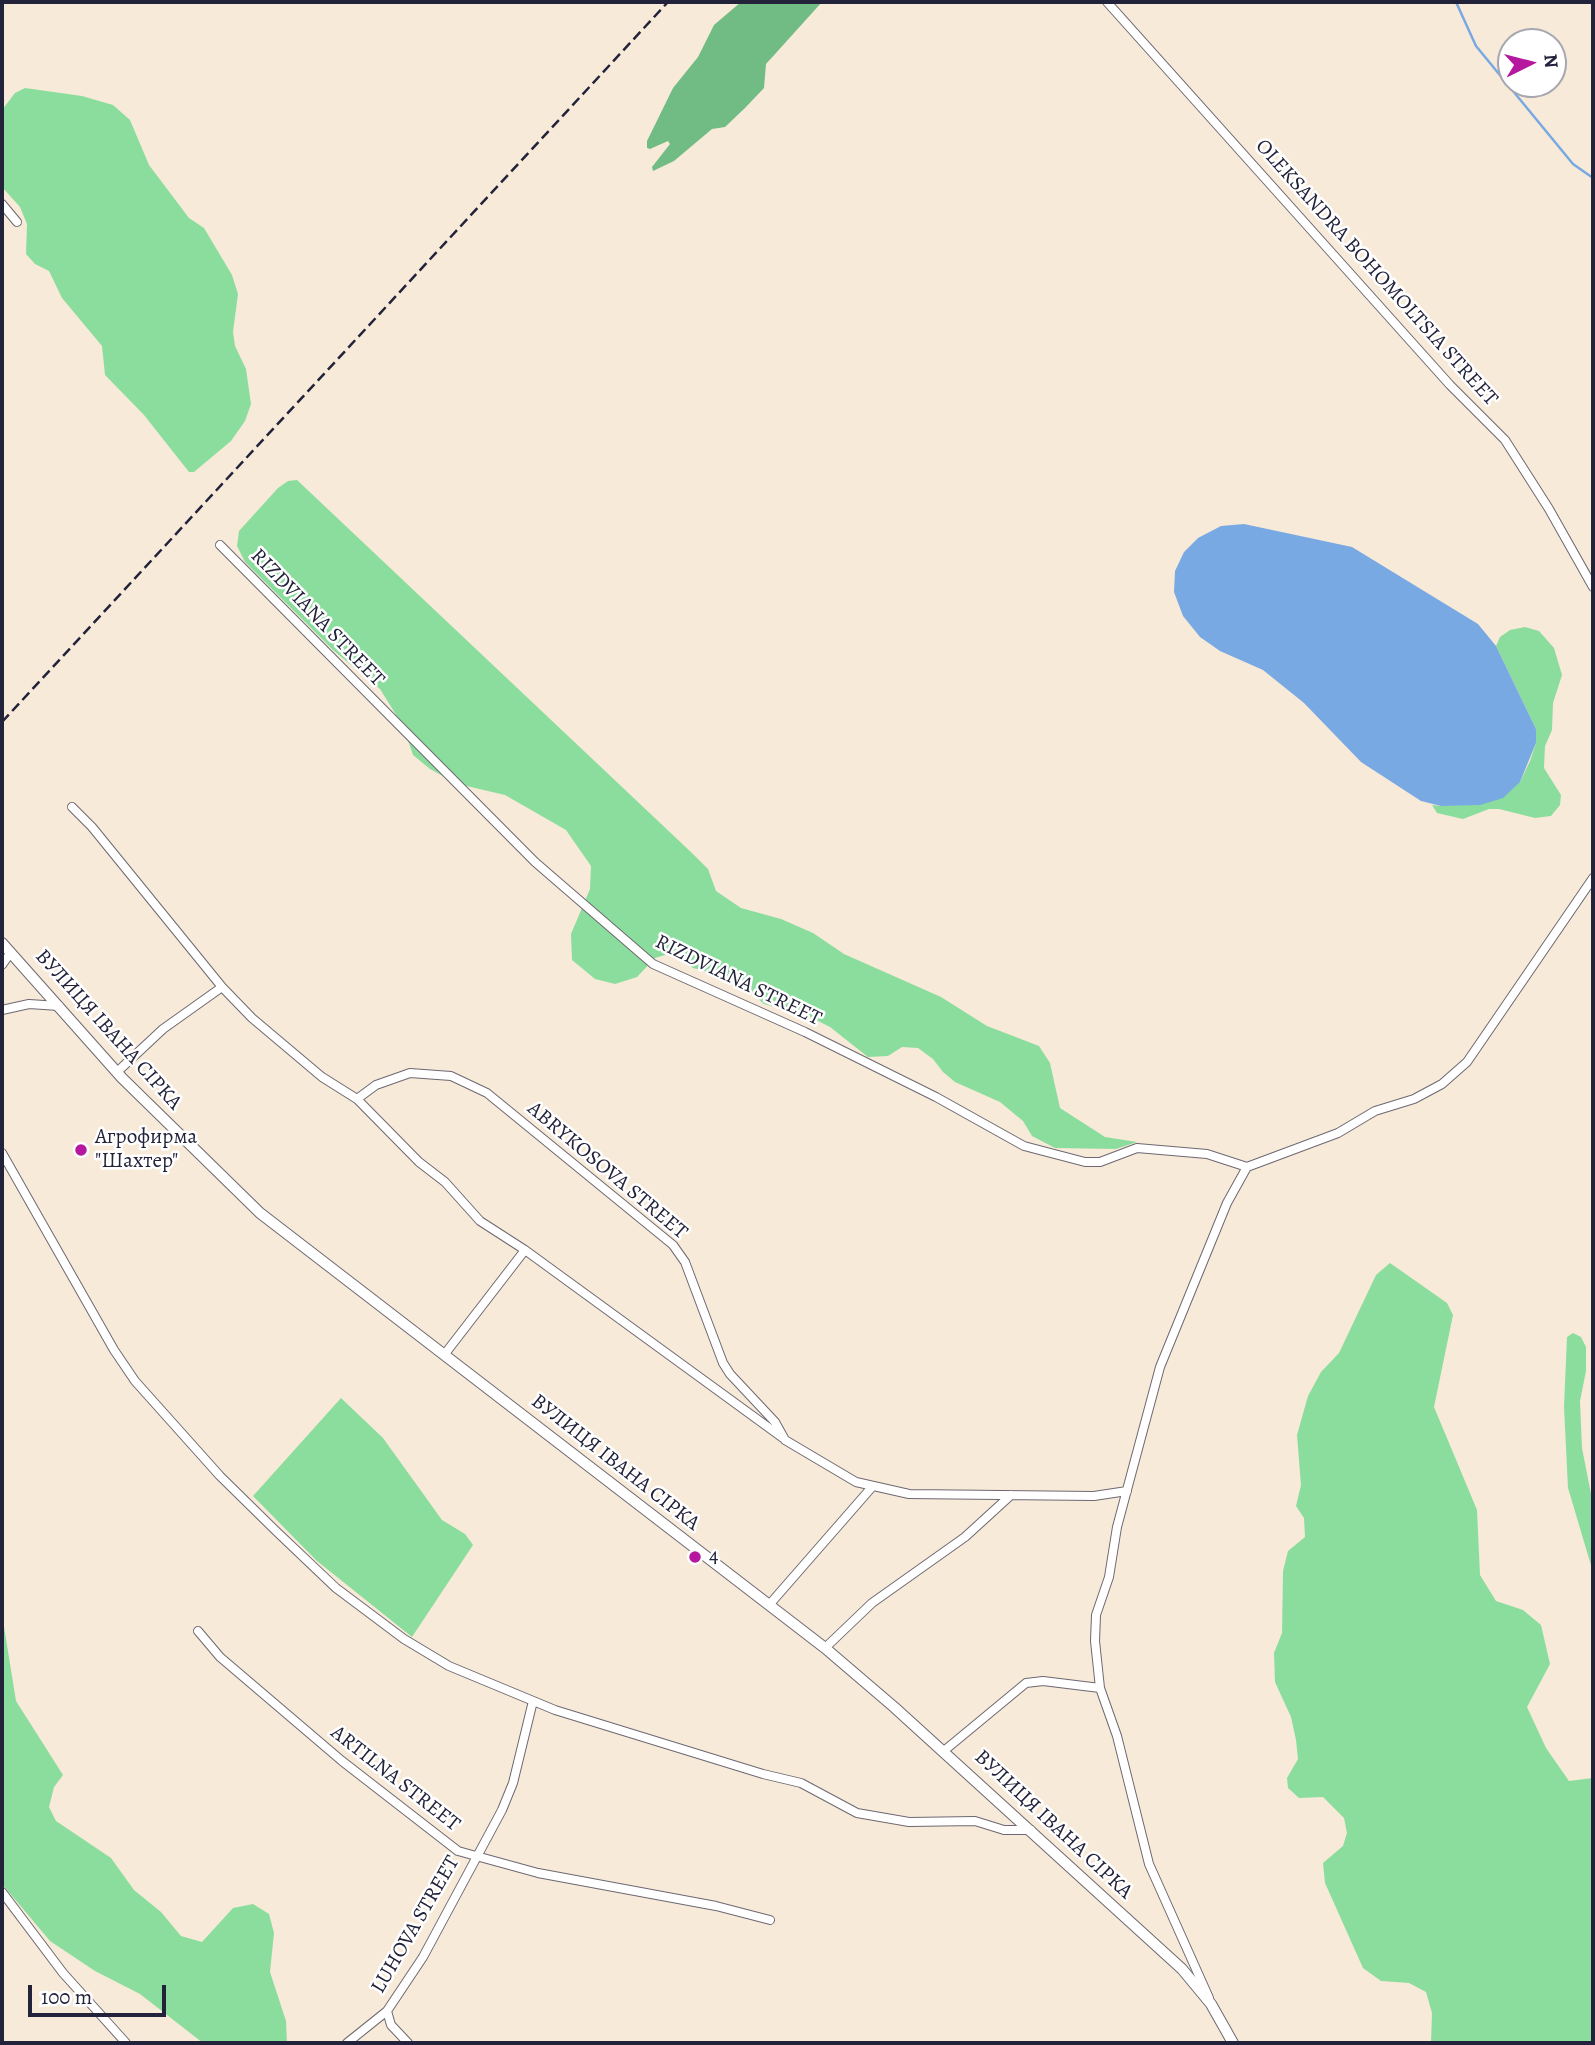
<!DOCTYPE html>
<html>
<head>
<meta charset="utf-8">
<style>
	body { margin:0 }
	#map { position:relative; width:1595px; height:2045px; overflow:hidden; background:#f8ead8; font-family:Alegreya,serif }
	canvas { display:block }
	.frame { position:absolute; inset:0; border:4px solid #22223b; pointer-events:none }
	.north { position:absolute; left:1497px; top:28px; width:70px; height:70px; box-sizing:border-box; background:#fff; border:2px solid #a7a7b1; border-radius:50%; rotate:84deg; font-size:19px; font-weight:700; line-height:28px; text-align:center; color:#22223b }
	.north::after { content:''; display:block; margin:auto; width:24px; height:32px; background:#b5179e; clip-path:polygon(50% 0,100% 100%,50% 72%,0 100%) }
	.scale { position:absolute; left:28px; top:1985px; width:138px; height:32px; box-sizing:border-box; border:4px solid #22223b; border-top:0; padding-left:9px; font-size:21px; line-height:24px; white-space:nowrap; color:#22223b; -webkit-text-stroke:5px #fff; paint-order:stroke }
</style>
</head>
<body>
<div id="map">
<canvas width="1595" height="2045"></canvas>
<div class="frame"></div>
<div class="north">N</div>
<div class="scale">100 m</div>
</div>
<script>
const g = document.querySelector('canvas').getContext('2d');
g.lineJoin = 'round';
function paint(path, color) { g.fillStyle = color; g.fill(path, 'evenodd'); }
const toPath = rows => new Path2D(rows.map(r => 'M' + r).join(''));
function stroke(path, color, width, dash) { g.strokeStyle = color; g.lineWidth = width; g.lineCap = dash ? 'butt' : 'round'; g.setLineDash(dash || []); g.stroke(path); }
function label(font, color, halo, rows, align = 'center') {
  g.font = font + ' Alegreya,serif'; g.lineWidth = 5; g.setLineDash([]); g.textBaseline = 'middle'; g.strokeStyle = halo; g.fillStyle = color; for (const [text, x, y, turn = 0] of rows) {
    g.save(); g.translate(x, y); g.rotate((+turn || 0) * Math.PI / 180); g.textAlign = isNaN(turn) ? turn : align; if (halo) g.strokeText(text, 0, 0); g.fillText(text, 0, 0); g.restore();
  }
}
const green = toPath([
	[25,88,82,96,113,105,130,120,149,165,189,218,204,228,232,275,238,294,233,332,235,346,246,369,251,404,245,421,231,441,194,472,189,472,144,415,105,375,102,346,62,298,49,271,35,264,26,254,27,224,20,207,2,187,2,110,15,93],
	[297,480,693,854,708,869,716,891,741,908,781,919,813,933,844,954,941,997,987,1026,1039,1046,1050,1063,1060,1108,1105,1137,1137,1142,1116,1149,1055,1148,1032,1136,1023,1121,1000,1102,955,1082,943,1072,933,1059,918,1048,902,1047,888,1056,868,1057,830,1027,810,1017,764,1004,735,979,693,968,672,953,655,958,637,977,615,984,595,979,572,960,571,934,590,889,591,866,566,830,505,795,458,784,430,769,413,755,403,726,380,689,333,650,245,562,237,546,239,531,278,488,288,481],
	[1525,627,1539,631,1554,648,1562,675,1553,703,1552,730,1545,746,1544,768,1561,795,1560,805,1551,816,1535,818,1499,809,1489,809,1463,819,1437,813,1432,805,1441,806,1520,782,1530,761,1536,743,1536,729,1496,646,1500,637,1510,630],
	[1390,1263,1447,1303,1453,1315,1434,1407,1477,1510,1480,1575,1496,1601,1523,1610,1541,1625,1550,1664,1527,1707,1546,1748,1569,1781,1593,1778,1593,2043,1431,2043,1432,2013,1426,1992,1409,1983,1381,1981,1363,1968,1325,1883,1323,1863,1343,1846,1347,1833,1344,1818,1323,1797,1299,1798,1288,1788,1287,1778,1298,1759,1296,1740,1291,1717,1275,1682,1274,1653,1282,1633,1283,1571,1288,1551,1305,1537,1304,1518,1296,1506,1301,1485,1297,1435,1308,1396,1321,1372,1339,1353,1376,1275],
	[1573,1333,1581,1337,1586,1347,1586,1371,1580,1401,1582,1448,1593,1504,1593,1572,1568,1488,1564,1407,1567,1337],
	[341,1398,383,1438,442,1520,465,1534,473,1545,412,1637,317,1561,253,1496],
	[2,1614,16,1701,63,1775,54,1787,49,1807,56,1821,111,1858,134,1890,161,1912,181,1936,202,1942,233,1908,253,1904,269,1914,274,1933,270,1972,286,2021,287,2043,203,2043,140,1994,95,1971,50,1941,2,1884]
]);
const forest = toPath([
	[741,2,822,2,766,64,764,88,745,108,725,127,712,129,674,161,653,171,652,167,670,144,668,141,650,149,647,148,647,141,673,88,698,57,714,25]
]);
const water = toPath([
	[1244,524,1352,547,1478,624,1496,646,1536,729,1536,743,1520,782,1503,798,1480,805,1441,806,1421,801,1361,762,1304,703,1263,670,1220,651,1200,637,1183,616,1174,592,1175,571,1184,552,1198,538,1221,526]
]);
const stream = toPath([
	[1456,2,1476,46,1573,164,1593,178]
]);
const minor = toPath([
	[1107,2,1450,385,1505,440,1549,509,1593,587],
	[2,204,17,222],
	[220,545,535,862,653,964,805,1032,936,1097,1024,1146,1085,1162,1100,1162,1137,1148,1207,1154,1247,1167],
	[72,807,92,827,222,987,252,1018,322,1077,357,1099,419,1162,445,1182,480,1221,525,1250,783,1438],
	[2,965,11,952],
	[2,1010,29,1004,59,1006],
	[117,1072,163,1029,222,987],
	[357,1099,376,1085,410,1073,451,1076,487,1093,673,1245,685,1262,723,1363,730,1374,775,1422,785,1440,856,1482,909,1494,1094,1496,1127,1491],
	[2,1153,114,1350,135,1381,220,1476,276,1531,336,1588,404,1639,449,1666,555,1710,763,1774,801,1783,857,1813,909,1822,975,1821,1004,1830,1031,1830],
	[444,1355,525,1250],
	[769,1605,872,1487],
	[198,1631,220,1657,342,1761,458,1851,538,1873,716,1906,770,1920],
	[825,1648,872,1603,965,1537,1011,1495],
	[945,1750,1026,1683,1043,1681,1100,1688],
	[2,1892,63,1973,126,2043],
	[1209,1998,1149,1864,1117,1736,1100,1688,1095,1641,1096,1615,1109,1577,1117,1527,1160,1367,1227,1203,1247,1167,1338,1133,1375,1111,1414,1099,1442,1084,1467,1062,1593,878],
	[387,2011,391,2025,408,2043],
	[347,2043,387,2011,423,1957,502,1810,513,1783,533,1701]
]);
const tertiary = toPath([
	[2,943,122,1078,260,1213,825,1648,894,1707,1182,1969,1211,2004,1233,2043]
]);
const rail = toPath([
	[2,722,668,2]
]);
const markers = [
	[81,1150,7,"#b5179e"],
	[695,1557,7,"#b5179e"]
];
const streetNames = [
	["OLEKSANDRA BOHOMOLTSIA STREET",1376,273,48],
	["RIZDVIANA STREET",317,618,46],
	["RIZDVIANA STREET",738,981,26],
	["ВУЛИЦЯ ІВАНА СІРКА",108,1030,48],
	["ABRYKOSOVA STREET",607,1171,40],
	["ВУЛИЦЯ ІВАНА СІРКА",615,1463,38],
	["ARTILNA STREET",395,1779,38],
	["ВУЛИЦЯ ІВАНА СІРКА",1053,1825,43],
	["LUHOVA STREET",416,1925,-60]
];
const poiNames = [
	["Агрофирма",95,1138],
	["\"Шахтер\"",95,1162],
	["4",709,1557]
];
paint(green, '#8bdd9d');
paint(forest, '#70bc84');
paint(water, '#79a9e3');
stroke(stream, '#79a9e3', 2.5);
stroke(minor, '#6d6872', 10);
stroke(tertiary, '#6d6872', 12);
stroke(minor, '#fff', 8);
stroke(tertiary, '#fff', 10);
stroke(rail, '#22223b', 2.5, [10, 5]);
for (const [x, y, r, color] of markers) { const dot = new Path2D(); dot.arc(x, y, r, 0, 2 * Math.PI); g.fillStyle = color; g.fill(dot); stroke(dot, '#fff', 2.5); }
label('21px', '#22223b', '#fff', streetNames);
label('21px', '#22223b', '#fff', poiNames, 'left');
</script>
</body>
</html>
